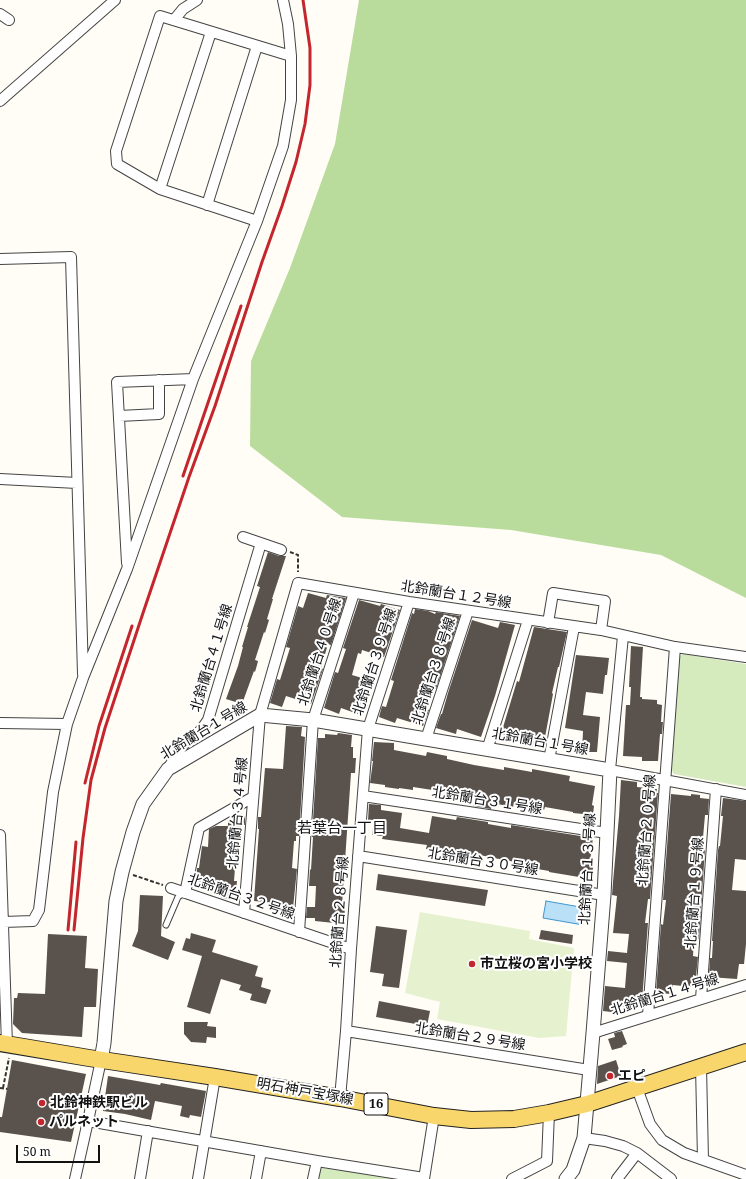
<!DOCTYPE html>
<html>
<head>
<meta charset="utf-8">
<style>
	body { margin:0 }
	#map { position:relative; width:746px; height:1179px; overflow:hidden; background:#fffdf5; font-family:"Noto Serif",serif }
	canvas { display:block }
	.scale { position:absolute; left:16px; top:1145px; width:84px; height:18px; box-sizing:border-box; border:2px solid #111; border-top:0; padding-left:5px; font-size:12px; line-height:14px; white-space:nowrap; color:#111; -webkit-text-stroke:3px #fff; paint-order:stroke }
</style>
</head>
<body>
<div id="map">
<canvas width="746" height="1179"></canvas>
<div class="scale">50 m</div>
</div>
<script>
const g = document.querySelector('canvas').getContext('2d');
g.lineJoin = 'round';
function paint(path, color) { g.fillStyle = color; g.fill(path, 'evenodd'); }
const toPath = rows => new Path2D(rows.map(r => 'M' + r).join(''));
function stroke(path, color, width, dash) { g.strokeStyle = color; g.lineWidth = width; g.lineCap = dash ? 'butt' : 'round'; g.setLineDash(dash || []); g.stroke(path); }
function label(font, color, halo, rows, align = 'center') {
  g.font = font + ' "Noto Serif","Noto Sans JP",serif'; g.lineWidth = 4; g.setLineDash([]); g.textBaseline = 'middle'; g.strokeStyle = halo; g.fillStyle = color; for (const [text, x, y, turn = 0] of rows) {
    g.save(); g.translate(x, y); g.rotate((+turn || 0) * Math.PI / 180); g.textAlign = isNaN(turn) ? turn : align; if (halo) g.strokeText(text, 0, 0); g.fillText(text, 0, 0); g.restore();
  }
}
const green = toPath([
	[683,654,746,664,746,787,674,774,670,767,679,657],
	[322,1168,403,1179,317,1179,319,1171]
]);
const forest = toPath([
	[359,0,746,0,746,598,661,555,511,530,342,517,250,446,251,361,290,268,335,144]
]);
const pitch = toPath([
	[420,912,530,931,529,939,574,948,566,1036,539,1038,437,1019,440,1002,405,993]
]);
const water = toPath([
	[546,901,586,908,583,925,543,918,546,901]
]);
const building = toPath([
	[268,552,279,556,286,556,272,599,273,599,267,619,269,620,265,633,264,632,255,660,258,661,257,665,255,672,254,671,242,704,226,699,238,666,243,647,242,647,248,627,247,627,260,587,257,586],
	[308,593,326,598,327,595,346,598,331,645,328,644,321,668,323,669,311,704,286,696,282,707,270,703,277,679,280,680,290,648,286,647,298,606,303,608],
	[359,600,380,606,381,604,400,610,384,657,362,650,361,654,358,653,352,675,372,681,364,705,359,705,358,714,341,708,339,714,324,708,335,672,338,673,346,649,343,648],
	[415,609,428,611,435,614,436,612,460,616,436,689,422,685,415,706,429,710,423,726,397,718,395,723,379,717,382,706,386,707,394,681,391,680,412,613,414,614],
	[472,620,498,628,500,622,515,625,495,696,481,737,457,729,456,734,436,728,441,714,442,714,448,693],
	[534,627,567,632,559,667,558,667,552,693,553,694,543,748,531,746,531,745,524,743,524,742,501,734,517,681,519,682],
	[631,646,643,647,640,697,642,697,642,699,657,700,657,704,662,705,661,722,663,722,662,734,660,734,658,761,642,761,642,757,623,756,626,705,630,705,631,687,629,687],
	[576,655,609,658,607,675,605,675,603,694,586,692,583,715,600,717,597,752,582,752,583,731,565,728],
	[286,726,302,727,301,736,305,737,299,836,296,836,296,841,294,841,292,868,297,869,293,908,275,907,276,903,254,901,259,829,258,829,258,817,261,817,265,768,283,769],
	[338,733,352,735,351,747,353,747,353,758,356,758,355,773,351,773,342,905,345,905,344,924,315,921,315,918,306,918,307,907,315,907,316,886,309,886,310,869,311,870,313,837,312,837,318,738,325,738,325,734,337,735],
	[374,742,394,743,394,750,426,756,427,752,447,756,447,759,474,765,504,770,504,767,532,772,532,769,570,776,569,781,595,786,592,805,594,806,593,815,573,813,573,812,545,807,544,810,514,804,513,807,492,803,491,809,473,806,475,798,439,791,413,787,413,790,399,788,399,789,385,787,385,785,370,783,373,761,372,761],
	[621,780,637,782,637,787,657,789,656,793,658,793,650,899,648,899,645,923,648,923,642,1001,636,1001,635,1009,620,1007,619,1013,603,1011,605,986,625,988,627,963,607,961,608,951,627,953,629,934,613,933,617,896,612,895,613,882,619,816],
	[671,794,691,796,691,794,700,795,700,798,709,799,708,815,705,815,702,849,705,849,699,939,694,939,693,956,698,957,696,976,693,975,692,987,673,985,672,994,656,993,661,924,663,925,666,900,663,900],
	[723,798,746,801,746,860,735,859,732,890,746,891,746,944,744,964,739,964,737,979,709,977,710,958,712,958,713,941,712,941,718,850,719,846,720,846,723,816,721,816],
	[369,804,381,805,381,810,402,813,400,828,429,833,432,816,456,820,457,817,488,822,488,824,511,828,511,825,593,838,590,862,594,863,591,879,549,872,549,871,526,867,526,864,494,858,475,854,475,856,446,851,426,849,427,845,382,839,383,836,372,835,374,820,368,820],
	[234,816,245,816,245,825,241,825,240,842,234,841,233,868,235,868,234,881,237,881,235,899,221,898,222,889,218,889,219,885,196,883,197,869,197,868,199,868,202,846,208,847,209,829,216,826,228,826,228,819],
	[378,874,488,890,485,906,376,890],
	[140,895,163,896,161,936,175,942,168,960,132,946,138,931],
	[376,926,407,930,399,988,382,986,384,974,370,972],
	[541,930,573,935,572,944,539,939],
	[191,933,216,940,212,952,258,966,255,976,263,978,261,987,271,990,266,1004,250,1000,252,994,239,990,241,985,221,979,210,1014,187,1007,202,956,182,950,186,938,190,939],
	[48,934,87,936,85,968,98,969,96,1007,84,1007,82,1037,22,1033,13,1024,14,998,17,998,18,993,45,994],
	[379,1001,430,1011,427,1026,376,1017],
	[184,1022,208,1022,207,1026,216,1027,216,1038,207,1037,206,1043,191,1042,184,1034],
	[622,1031,627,1044,622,1046,623,1047,612,1050,608,1039,615,1037,614,1033],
	[12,1060,86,1074,71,1142,0,1132,0,1117,2,1117],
	[616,1060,621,1076,597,1084,598,1066],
	[108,1076,160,1085,161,1083,206,1091,201,1117,190,1115,189,1118,180,1116,182,1106,155,1101,151,1120,125,1114,103,1111]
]);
const path = toPath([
	[290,552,298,555,298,572],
	[133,875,163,885],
	[0,1088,7,1089],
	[3,1088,9,1058]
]);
const service = toPath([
	[166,925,178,897,184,893]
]);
const minor = toPath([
	[0,14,9,20],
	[174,20,183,9,197,0],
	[0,101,115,0],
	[160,189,211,32],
	[207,205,257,46],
	[257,221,160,189,117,164,116,151,160,16,291,56],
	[0,259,71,257,83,674],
	[119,416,159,414,159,380],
	[0,479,77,483],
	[243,537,281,550],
	[127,563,117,382,193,379],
	[548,623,553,593,605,601,601,630],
	[623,636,610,770,746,795],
	[0,723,67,724],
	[426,739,468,611],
	[487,750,528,620],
	[549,760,574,627],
	[169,767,183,745,201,730,208,720,261,543],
	[363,796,607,833],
	[0,835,7,1045],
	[358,856,604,895],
	[171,888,351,949],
	[185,893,199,828,253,797],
	[244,913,260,715,298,583,409,602,601,630,675,647,746,657],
	[3,922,33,921,39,910,53,792,67,724,83,678,127,569,193,379,257,221,283,146,291,100,291,56,288,24,283,0],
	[299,932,313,720,354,593],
	[701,999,716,789],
	[648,1015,675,647],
	[346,1031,589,1070],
	[593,1033,746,985],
	[701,1066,703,1160],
	[637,1088,650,1124,662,1140,684,1153,746,1175],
	[340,1098,346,1031,351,949,368,729,409,602],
	[88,1121,317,1161,424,1178],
	[584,1138,605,1141,623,1146,637,1153,671,1179],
	[75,1179,88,1121,101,1060],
	[140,1179,148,1131],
	[198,1179,215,1077],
	[256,1179,261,1151],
	[313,1179,317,1161],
	[424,1179,434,1116],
	[512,1179,547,1161,549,1113],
	[617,1179,637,1153]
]);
const tertiary = toPath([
	[101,1060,104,1043,116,901,122,872,133,832,143,804,168,769,260,715,313,720,610,770,604,895,593,1033,584,1138,573,1170,566,1179]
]);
const primary = toPath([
	[0,1043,89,1058,215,1077,340,1098,434,1116,471,1120,514,1119,549,1113,587,1104,746,1052]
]);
const rail = toPath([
	[183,476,241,306],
	[85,783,99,726,132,626],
	[68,930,76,842],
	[74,930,83,838,91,780,105,728,143,613,189,477,215,406,262,262,282,206,296,162,305,124,310,85,310,48,303,0]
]);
const markers = [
	[472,964,4,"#c4262e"],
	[610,1076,4,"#c4262e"],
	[42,1103,4,"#c4262e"],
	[41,1122,4,"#c4262e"]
];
const shields = [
	[376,1104,24]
];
const shieldNames = [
	["16",376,1104]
];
const streetNames = [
	["北鈴蘭台１２号線",456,595,9],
	["北鈴蘭台４０号線",320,652,-72],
	["北鈴蘭台４１号線",212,658,-73],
	["北鈴蘭台３９号線",375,662,-72],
	["北鈴蘭台３８号線",434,671,-72],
	["北鈴蘭台１号線",204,731,-31],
	["北鈴蘭台１号線",540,742,10],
	["北鈴蘭台３１号線",487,801,9],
	["北鈴蘭台３４号線",238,813,-85],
	["北鈴蘭台２０号線",647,830,-86],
	["北鈴蘭台３０号線",483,862,9],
	["北鈴蘭台１３号線",588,869,-87],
	["北鈴蘭台１９号線",695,893,-86],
	["北鈴蘭台３２号線",241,897,19],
	["北鈴蘭台２８号線",340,912,-86],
	["北鈴蘭台１４号線",665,995,-17],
	["北鈴蘭台２９号線",470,1037,9],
	["明石神戸宝塚線",305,1092,10]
];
const poiNames = [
	["市立桜の宮小学校",480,964],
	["エピ",618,1076],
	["北鈴神鉄駅ビル",50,1103],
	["パルネット",49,1122]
];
const neighbourhoodNames = [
	["若葉台一丁目",342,829]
];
paint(green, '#d5ebbd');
paint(forest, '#b9dc9c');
paint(pitch, '#e6f2cf');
paint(water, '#b9e0f7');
stroke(water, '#3f96cf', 1);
paint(building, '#5a524d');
stroke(service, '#444', 7);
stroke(minor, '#444', 12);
stroke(tertiary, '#444', 15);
stroke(primary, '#222', 18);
stroke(path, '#333', 2, [4, 2]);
stroke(service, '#fff', 5);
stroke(minor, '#fff', 10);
stroke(tertiary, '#fff', 13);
stroke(primary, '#f9d66b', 16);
stroke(rail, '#c4262e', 3);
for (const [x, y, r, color] of markers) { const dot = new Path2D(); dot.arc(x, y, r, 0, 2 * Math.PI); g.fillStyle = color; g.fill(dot); stroke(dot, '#fff', 1.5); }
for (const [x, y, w] of shields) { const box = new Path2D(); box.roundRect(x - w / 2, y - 11, w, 22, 3); g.fillStyle = '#fff'; g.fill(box); stroke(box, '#111', 1); }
label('bold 13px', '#111', null, shieldNames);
label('14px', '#111', '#fff', streetNames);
label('bold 14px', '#111', '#fff', poiNames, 'left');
label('15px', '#111', '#fff', neighbourhoodNames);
</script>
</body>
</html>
